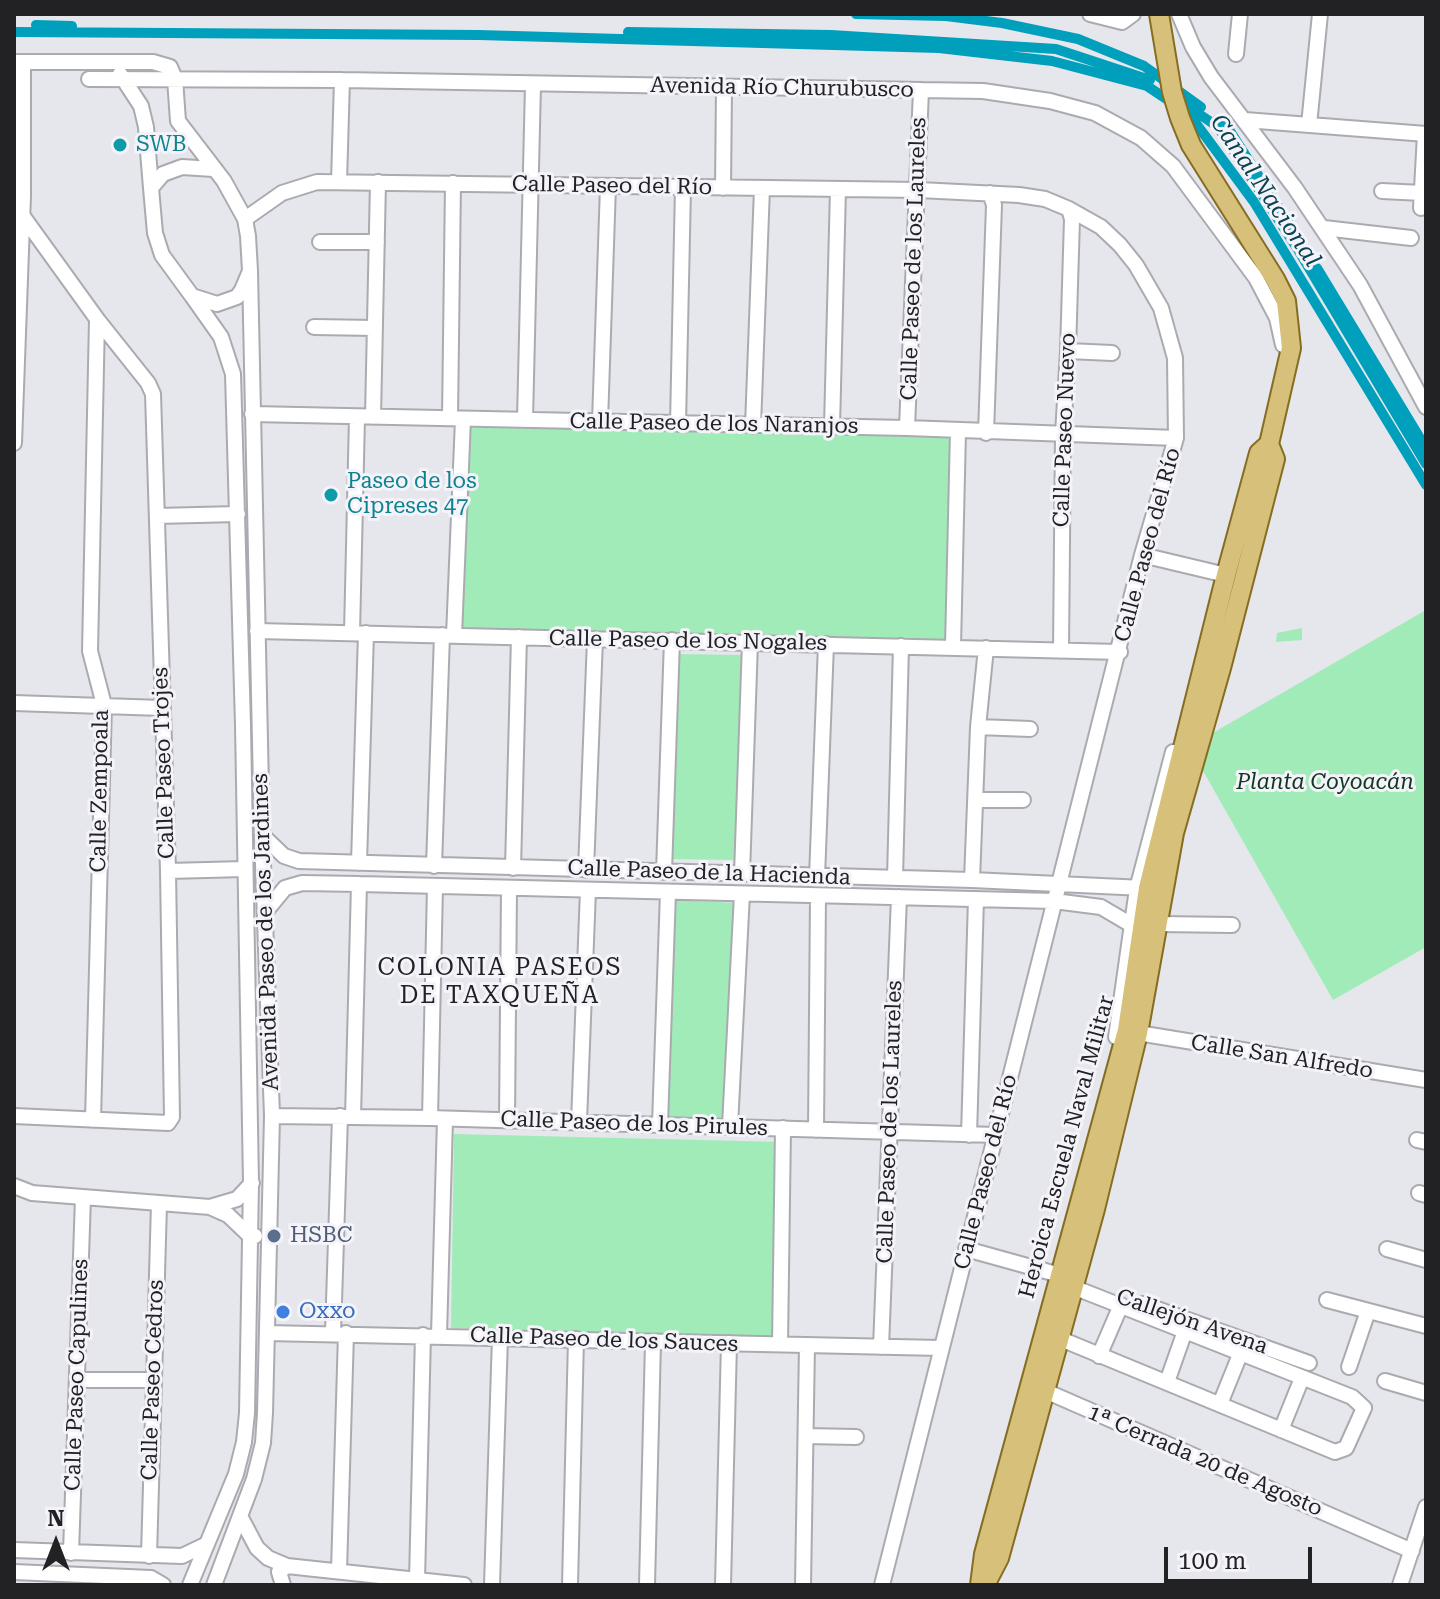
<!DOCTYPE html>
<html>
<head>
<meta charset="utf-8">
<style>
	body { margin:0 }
	#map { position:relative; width:1440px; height:1599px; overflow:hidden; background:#e6e6ed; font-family:"Roboto Serif",serif }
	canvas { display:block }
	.frame { position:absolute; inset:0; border:16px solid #222224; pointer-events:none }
	.north { position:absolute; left:16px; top:1503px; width:80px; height:80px; -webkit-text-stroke:6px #f4f3fa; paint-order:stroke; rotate:0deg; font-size:22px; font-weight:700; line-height:32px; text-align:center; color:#222224 }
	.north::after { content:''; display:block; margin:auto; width:28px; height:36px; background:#222224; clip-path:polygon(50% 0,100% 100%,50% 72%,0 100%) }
	.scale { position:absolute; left:1164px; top:1547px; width:148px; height:36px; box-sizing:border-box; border:4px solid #222224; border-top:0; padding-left:10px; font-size:24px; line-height:28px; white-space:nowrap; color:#222224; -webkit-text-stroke:6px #f4f3fa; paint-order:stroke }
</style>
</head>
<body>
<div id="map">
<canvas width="1440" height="1599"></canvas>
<div class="frame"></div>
<div class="north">N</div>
<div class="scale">100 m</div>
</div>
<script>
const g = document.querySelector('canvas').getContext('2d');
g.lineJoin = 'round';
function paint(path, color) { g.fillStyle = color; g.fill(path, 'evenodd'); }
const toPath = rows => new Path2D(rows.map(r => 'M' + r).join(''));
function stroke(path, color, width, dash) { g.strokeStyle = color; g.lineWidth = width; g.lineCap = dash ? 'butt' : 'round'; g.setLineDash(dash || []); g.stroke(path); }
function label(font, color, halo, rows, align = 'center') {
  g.font = font + ' "Roboto Serif",serif'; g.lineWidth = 6; g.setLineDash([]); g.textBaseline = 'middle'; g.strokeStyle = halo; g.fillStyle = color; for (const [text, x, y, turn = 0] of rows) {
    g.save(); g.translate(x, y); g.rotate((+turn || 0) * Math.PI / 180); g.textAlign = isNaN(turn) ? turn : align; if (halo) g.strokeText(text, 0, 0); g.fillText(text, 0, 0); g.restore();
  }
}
const green = toPath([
	[462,427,963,434,957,654,456,642],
	[1426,610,1426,947,1333,1000,1202,769,1211,734],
	[1302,628,1302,640,1276,642,1277,633],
	[675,654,745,655,736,860,665,859],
	[673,900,738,903,736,1121,665,1121],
	[454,1134,784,1142,781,1337,451,1328]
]);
const canal = toPath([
	[856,14,946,16,1002,23,1078,39,1144,66,1201,107],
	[36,25,72,26],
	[14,32,479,35,939,48,1052,61,1147,86,1189,114,1254,202,1426,485],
	[628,32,831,35,1056,49,1150,80],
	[1186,105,1218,127,1297,248,1426,464],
	[1217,120,1228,128,1302,244],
	[1317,268,1426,448]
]);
const minor = toPath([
	[1090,14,1122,22,1133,14],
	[1179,14,1193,47,1211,77,1295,188,1360,285,1426,407],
	[1236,54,1240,14],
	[14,62,153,62,170,67,175,79,178,121,224,181,245,219,248,236,250,271,242,290,237,297,217,304,192,296,162,255,155,233,151,188,163,174,182,167,213,169],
	[120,74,141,106,146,127,151,188],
	[89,79,342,80,921,90,983,91,1050,101,1095,113,1141,138,1173,166,1256,278,1277,318,1283,345],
	[1245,120,1426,134],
	[1309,125,1320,14],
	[339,182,342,80],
	[723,188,724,88],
	[1382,191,1422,193],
	[1421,208,1425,134],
	[245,219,282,193,317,182,919,190,1019,195,1045,199,1069,209,1101,227,1120,245,1136,265,1161,308,1175,358,1176,438,1142,555,882,1585],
	[1324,228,1411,238],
	[320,242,377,242],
	[314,327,375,328],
	[1068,351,1112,353],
	[252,414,907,428,1176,438],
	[373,417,378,182],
	[450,418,453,183],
	[525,420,533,85],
	[600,422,608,186],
	[678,424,683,187],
	[753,426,762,188],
	[832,427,838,189],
	[907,428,921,90],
	[986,433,994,205,990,193],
	[14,443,23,196,23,62],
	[157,516,238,514],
	[1142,555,1226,575],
	[257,631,1120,652],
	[352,633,357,417],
	[454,636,463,419],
	[953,647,958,431],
	[1061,651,1063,434,1068,351,1072,219,1069,209],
	[14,703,162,708],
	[978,727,1030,729],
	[976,800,1023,800],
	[262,835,284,856,299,861,972,880,1144,888],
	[359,863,366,633],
	[434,866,442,635],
	[513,868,519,637],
	[586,870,595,639],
	[168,871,245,869],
	[664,872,672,640],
	[742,874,750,642],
	[817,877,826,644],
	[895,878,901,646],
	[972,880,978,727,986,648],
	[266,911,285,888,302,883,359,884,1054,901,1101,907,1135,927],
	[1159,924,1232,925],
	[1138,1033,1426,1080],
	[1116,1037,1137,889,1173,752],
	[14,1116,168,1123,172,1117,168,871,153,394,148,383,97,319,22,215],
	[272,1116,430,1118,996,1135],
	[353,1117,359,884],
	[430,1118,435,886],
	[93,1120,104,705,90,651,97,319],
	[507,1120,509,888],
	[579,1122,588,890],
	[660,1124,668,892],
	[730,1126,742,894],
	[816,1130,818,896],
	[969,1135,976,899],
	[1417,1140,1426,1142],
	[14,1186,32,1193,210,1207,237,1199,252,1183],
	[1419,1193,1426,1195],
	[210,1207,228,1215,249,1235,255,1236],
	[966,1249,1067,1277],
	[1387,1249,1426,1260],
	[1327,1300,1426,1326],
	[1143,1304,1309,1363],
	[267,1333,940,1348],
	[333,1333,340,1116],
	[439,1335,445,1119],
	[1051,1335,1335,1452,1346,1448,1364,1408,1352,1397,1073,1287],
	[780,1344,783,1128],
	[881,1347,899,897],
	[1099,1356,1121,1305],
	[1349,1367,1368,1311],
	[79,1380,152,1380],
	[1385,1381,1426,1393],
	[1167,1382,1185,1331],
	[1043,1390,1412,1551],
	[1220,1404,1241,1352],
	[1281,1430,1302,1378],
	[806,1436,856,1437],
	[240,1516,257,1548,268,1558,287,1566,464,1585],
	[14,1550,182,1556,207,1544],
	[71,1553,83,1197],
	[149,1556,159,1204],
	[339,1571,346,1333],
	[14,1572,151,1578,163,1585],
	[417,1580,423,1335],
	[190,1585,236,1474,244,1442,247,1413,251,1183,243,725,233,374,221,337,192,296],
	[214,1585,254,1479,263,1443,265,1413,272,1116,262,835,250,271],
	[283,1585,279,1572,287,1566],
	[492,1585,500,1337],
	[570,1585,576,1339],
	[647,1585,653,1342],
	[723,1585,729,1343],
	[803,1585,807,1345],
	[1400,1585,1426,1507]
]);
const major = toPath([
	[980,1585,984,1554,1127,1030,1148,888,1226,575,1259,453,1269,444],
	[985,1585,999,1558,1095,1209,1138,1033,1174,833,1221,668,1275,459,1269,444,1291,348,1286,301,1275,279,1191,145,1180,118,1172,92,1159,14]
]);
const markers = [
	[120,145,8,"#0f9aa8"],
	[331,495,8,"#0f9aa8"],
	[274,1236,8,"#5c6f8a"],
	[283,1312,8,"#3f7fe0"]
];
const streetNames = [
	["Avenida Río Churubusco",782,88,1],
	["Calle Paseo del Río",612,186,1],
	["Calle Paseo de los Laureles",914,259,-88],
	["Calle Paseo de los Naranjos",714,424,1],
	["Calle Paseo Nuevo",1065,430,-88],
	["Calle Paseo del Río",1148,545,-75],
	["Calle Paseo de los Nogales",688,641,1],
	["Calle Paseo Trojes",164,763,-92],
	["Calle Zempoala",100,791,-89],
	["Calle Paseo de la Hacienda",709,873,2],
	["Avenida Paseo de los Jardines",266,932,-92],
	["Calle San Alfredo",1282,1057,9],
	["Calle Paseo de los Laureles",890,1122,-88],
	["Calle Paseo de los Pirules",634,1124,2],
	["Heroica Escuela Naval Militar",1067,1147,-75],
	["Calle Paseo del Río",986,1172,-76],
	["Callejón Avena",1192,1322,19],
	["Calle Paseo de los Sauces",604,1340,2],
	["Calle Paseo Capulines",77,1375,-88],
	["Calle Paseo Cedros",153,1380,-88],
	["1ª Cerrada 20 de Agosto",1205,1461,23]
];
const cultureNames = [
	["SWB",136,145],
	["Paseo de los",347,482],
	["Cipreses 47",347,507]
];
const parkNames = [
	["Planta Coyoacán",1325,783]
];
const serviceNames = [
	["HSBC",290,1236]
];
const shopNames = [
	["Oxxo",299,1312]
];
const waterNames = [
	["Canal Nacional",1265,191,56]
];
const neighbourhoodNames = [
	["COLONIA PASEOS",500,968],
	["DE TAXQUEÑA",500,996]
];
paint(green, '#a1ebb8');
stroke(canal, '#009fbc', 10);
stroke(minor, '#aaaab1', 18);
stroke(major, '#856d22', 22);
stroke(minor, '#fff', 14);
stroke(major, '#d6c07a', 18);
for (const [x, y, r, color] of markers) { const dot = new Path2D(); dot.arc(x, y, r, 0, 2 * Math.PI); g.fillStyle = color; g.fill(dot); stroke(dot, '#f4f3fa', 3); }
label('22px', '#222224', '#f4f3fa', streetNames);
label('22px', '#0d838f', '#f4f3fa', cultureNames, 'left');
label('italic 22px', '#123721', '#f4f3fa', parkNames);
label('22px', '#4e5e75', '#f4f3fa', serviceNames, 'left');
label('22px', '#366cbe', '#f4f3fa', shopNames, 'left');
label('italic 24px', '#0b4350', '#f4f3fa', waterNames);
g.letterSpacing = '2px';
label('24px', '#222224', '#f4f3fa', neighbourhoodNames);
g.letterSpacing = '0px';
</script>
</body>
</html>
